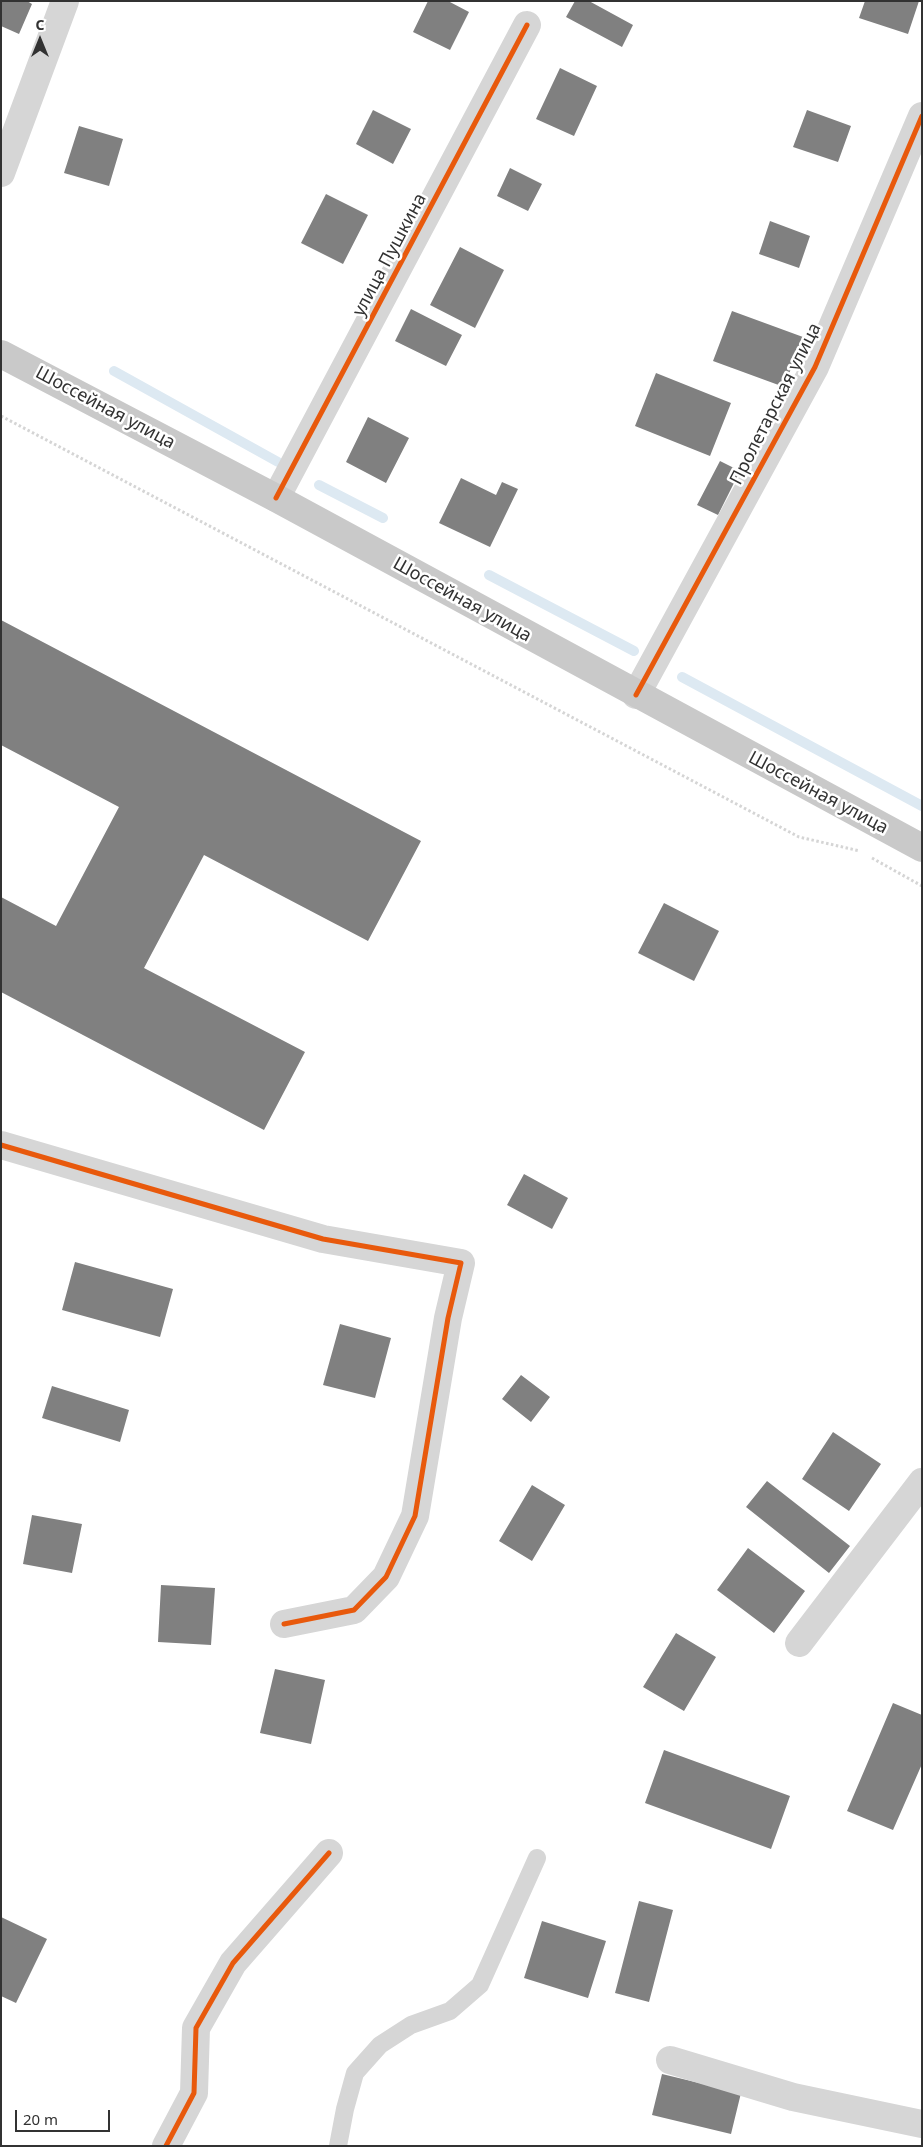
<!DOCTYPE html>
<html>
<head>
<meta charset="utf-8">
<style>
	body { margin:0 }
	#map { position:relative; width:923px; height:2147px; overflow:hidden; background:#fff; font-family:"Noto Sans",sans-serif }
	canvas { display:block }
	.frame { position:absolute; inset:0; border:2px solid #323232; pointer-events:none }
	.north { position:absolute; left:15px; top:15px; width:50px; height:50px; -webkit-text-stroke:4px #fff; paint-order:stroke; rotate:0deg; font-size:14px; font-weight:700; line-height:20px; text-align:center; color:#323232 }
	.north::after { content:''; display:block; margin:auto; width:18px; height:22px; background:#323232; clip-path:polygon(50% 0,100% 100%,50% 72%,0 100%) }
	.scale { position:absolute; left:15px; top:2110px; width:95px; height:22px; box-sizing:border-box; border:2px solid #323232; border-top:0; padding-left:6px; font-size:15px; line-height:18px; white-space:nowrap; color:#323232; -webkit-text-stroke:4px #fff; paint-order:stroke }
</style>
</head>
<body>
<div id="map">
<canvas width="923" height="2147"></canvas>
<div class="frame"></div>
<div class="north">С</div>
<div class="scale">20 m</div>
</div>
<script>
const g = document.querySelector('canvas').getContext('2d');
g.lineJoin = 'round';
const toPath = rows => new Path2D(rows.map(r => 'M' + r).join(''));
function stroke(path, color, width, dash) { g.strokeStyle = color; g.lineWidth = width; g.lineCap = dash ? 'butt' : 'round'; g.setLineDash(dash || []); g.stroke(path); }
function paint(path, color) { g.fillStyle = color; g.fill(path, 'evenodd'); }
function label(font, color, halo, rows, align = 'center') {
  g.font = font + ' "Noto Sans",sans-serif'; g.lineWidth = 5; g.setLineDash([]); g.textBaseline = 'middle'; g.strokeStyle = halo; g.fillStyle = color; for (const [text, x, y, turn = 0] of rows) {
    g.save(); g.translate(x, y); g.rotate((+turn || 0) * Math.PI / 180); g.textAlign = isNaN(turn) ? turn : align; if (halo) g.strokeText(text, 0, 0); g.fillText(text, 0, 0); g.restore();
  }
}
const stream = toPath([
	[114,371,278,462],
	[319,485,383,518],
	[489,575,634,651],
	[682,677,922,806]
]);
const building = toPath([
	[1,1,27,1,32,4,19,34,1,26],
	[428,1,448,1,469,12,450,50,413,32],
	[575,1,589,1,633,25,622,47,566,17],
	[865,1,919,1,908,34,859,18],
	[560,68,597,86,574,136,536,119],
	[373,110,411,129,393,164,356,144],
	[807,110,851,126,838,162,793,147],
	[79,126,123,139,109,186,64,173],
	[510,168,542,184,528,211,497,196],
	[326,194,368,215,343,264,301,243],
	[770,221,810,236,799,268,759,254],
	[460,247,504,270,475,328,430,305],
	[411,309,462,335,446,366,395,341],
	[732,311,803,337,784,387,713,361],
	[656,373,731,403,710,456,635,426],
	[368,417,409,438,386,483,346,462],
	[720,461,740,471,718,515,697,505],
	[461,478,496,495,502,482,518,489,490,547,439,523],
	[1,620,421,841,368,941,204,855,144,968,305,1052,264,1130,1,992,1,897,56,926,119,807,1,745],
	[664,903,719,931,694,981,638,953],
	[524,1174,568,1198,552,1229,507,1205],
	[75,1262,173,1289,160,1337,62,1310],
	[340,1324,391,1338,375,1398,323,1385],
	[521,1375,550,1397,531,1422,502,1399],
	[52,1386,129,1410,120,1442,42,1418],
	[833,1432,881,1464,849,1511,802,1479],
	[767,1481,850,1546,829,1573,746,1507],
	[532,1485,565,1505,532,1561,499,1541],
	[32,1515,82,1524,72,1573,23,1564],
	[748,1548,805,1591,774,1633,717,1590],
	[161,1585,215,1588,211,1645,158,1642],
	[676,1633,716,1657,684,1711,643,1687],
	[275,1669,325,1680,311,1744,260,1733],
	[893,1703,922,1715,922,1764,893,1830,847,1811],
	[664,1750,790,1796,771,1849,645,1803],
	[639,1901,673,1910,649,2002,615,1993],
	[1,1917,47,1939,16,2003,1,1996],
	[542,1921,606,1941,588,1998,524,1978],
	[662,2074,741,2093,731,2134,652,2115]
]);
const path = toPath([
	[1,416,799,837,860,851],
	[872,858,922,886]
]);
const service = toPath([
	[338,2146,345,2109,355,2073,380,2045,411,2025,450,2011,480,1985,537,1858]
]);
const minor = toPath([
	[1,173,65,1],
	[276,498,527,25],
	[636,695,815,367,922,116],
	[1,1145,323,1239,461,1263,448,1318,415,1516,386,1577,354,1610,284,1624],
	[799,1643,922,1482],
	[670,2060,793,2097,922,2124],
	[166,2146,194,2093,196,2028,233,1963,329,1853]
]);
const primary = toPath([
	[1,354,276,498,922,848]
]);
const cycleway = toPath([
	[276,498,527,25],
	[636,695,815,367,922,116],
	[1,1145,323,1239,461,1263,448,1318,415,1516,386,1577,354,1610,284,1624],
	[166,2146,194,2093,196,2028,233,1963,329,1853]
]);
const streetNames = [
	["улица Пушкина",390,255,-62],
	["Пролетарская улица",776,404,-63],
	["Шоссейная улица",105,408,28],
	["Шоссейная улица",462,600,29],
	["Шоссейная улица",818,793,28]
];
stroke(stream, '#dde9f2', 10);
paint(building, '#808080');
stroke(path, '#d5d5d5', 3, [2.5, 2.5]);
stroke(service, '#d6d6d6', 18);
stroke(minor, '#d6d6d6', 28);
stroke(primary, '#c9c9c9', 28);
stroke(cycleway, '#e8590c', 5);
label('18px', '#323232', '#fff', streetNames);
</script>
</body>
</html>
